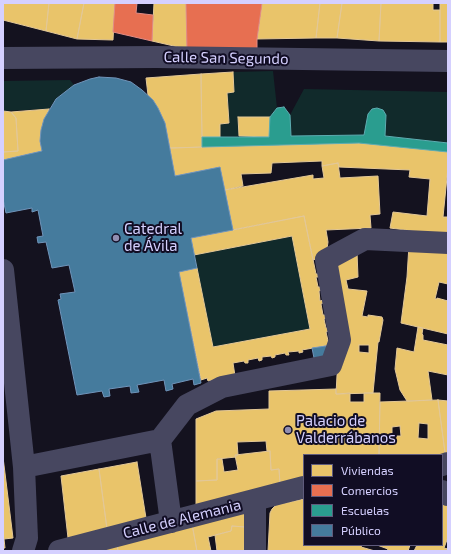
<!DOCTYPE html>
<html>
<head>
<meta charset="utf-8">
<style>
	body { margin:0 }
	#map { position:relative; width:451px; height:554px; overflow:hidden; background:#14121f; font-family:"Exo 2",sans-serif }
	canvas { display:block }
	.frame { position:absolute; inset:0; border:4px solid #d5d0ff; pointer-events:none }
	.legend { position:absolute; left:303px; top:454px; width:140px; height:92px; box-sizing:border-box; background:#110d24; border:1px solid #5f5b7c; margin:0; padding:5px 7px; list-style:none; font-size:12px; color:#d5d0ff }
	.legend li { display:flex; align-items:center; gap:8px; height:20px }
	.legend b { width:20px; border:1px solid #5f5b7c }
</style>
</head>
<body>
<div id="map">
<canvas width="451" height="554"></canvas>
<div class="frame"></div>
<ul class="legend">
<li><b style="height:11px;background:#e9c46a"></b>Viviendas</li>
<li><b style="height:11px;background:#e76f51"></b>Comercios</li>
<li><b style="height:11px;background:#2a9d8f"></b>Escuelas</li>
<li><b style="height:11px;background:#457b9d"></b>Público</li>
</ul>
</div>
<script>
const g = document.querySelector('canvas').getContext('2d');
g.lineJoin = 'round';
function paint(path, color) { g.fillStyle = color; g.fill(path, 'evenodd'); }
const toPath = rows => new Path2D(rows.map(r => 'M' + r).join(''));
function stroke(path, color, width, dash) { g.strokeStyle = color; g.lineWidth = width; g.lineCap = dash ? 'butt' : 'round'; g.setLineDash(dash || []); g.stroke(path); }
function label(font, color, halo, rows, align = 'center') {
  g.font = font + ' "Exo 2",sans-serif'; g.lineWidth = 4; g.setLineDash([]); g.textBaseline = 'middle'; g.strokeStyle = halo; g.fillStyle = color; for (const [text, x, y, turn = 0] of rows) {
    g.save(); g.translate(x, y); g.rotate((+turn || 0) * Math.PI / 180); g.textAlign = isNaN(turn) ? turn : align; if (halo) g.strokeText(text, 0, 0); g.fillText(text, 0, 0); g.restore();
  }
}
const green = toPath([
	[273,71,277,108,270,117,238,117,239,136,220,137,220,124,229,123,227,93,234,91,233,72],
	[70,80,74,85,56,99,49,109,3,111,3,81],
	[304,89,448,92,448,143,385,136,386,115,372,109,368,114,364,135,291,136,290,115],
	[292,236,310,329,213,347,194,255]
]);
const homes = toPath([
	[3,3,49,3,46,31,3,20,3,3],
	[49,3,84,3,77,39,46,31,49,3],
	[84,3,115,3,113,40,77,39,84,3],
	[154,3,186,3,187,49,152,41,154,3],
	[262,3,320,3,316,38,257,39,262,3],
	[320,3,342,3,337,38,316,38,320,3],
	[342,3,381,3,379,41,337,38,342,3],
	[381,3,433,3,433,10,440,10,440,42,379,41,381,3],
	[440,3,448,3,448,42,440,42,440,3],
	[233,72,234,92,227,93,229,123,220,124,220,137,202,137,201,74,233,72],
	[201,74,202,147,170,148,165,123,158,108,148,95,146,78,201,74],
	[49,109,41,130,40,141,42,151,3,160,3,152,18,151,16,118,11,112,49,109],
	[3,111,11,112,16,118,18,151,3,152,3,111],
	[238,117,270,117,269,137,239,136,238,117],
	[359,143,448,152,448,167,443,217,448,217,448,236,390,228,393,212,427,216,430,179,409,177,410,170,339,167,338,163,322,166,322,161,272,163,271,173,241,174,243,186,225,190,220,167,175,176,170,148,359,143],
	[338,163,340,178,378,176,380,214,370,215,371,228,326,230,328,242,326,256,313,260,304,216,233,230,225,190,313,175,313,179,324,178,322,166,338,163],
	[304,216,316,274,318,274,318,277,316,277,318,287,320,287,321,290,319,291,320,301,323,300,323,303,321,304,323,315,325,315,326,318,324,319,326,328,328,328,329,331,326,332,329,345,302,350,303,352,299,353,299,351,288,352,289,355,286,355,285,353,275,355,275,357,272,358,271,356,262,357,262,360,259,361,258,358,248,360,248,363,245,363,244,361,233,363,235,376,208,381,207,378,201,380,179,272,197,268,213,347,310,329,292,236,194,255,191,238,304,216],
	[409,245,448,248,448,284,439,282,435,299,437,299,437,298,448,301,448,334,401,323,407,277,409,245],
	[357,252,358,277,346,280,348,289,367,291,362,316,368,317,368,315,382,317,383,320,379,342,378,342,373,393,336,394,338,357,333,263,357,252],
	[359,345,369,345,369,353,359,352,359,345],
	[418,327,423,328,422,334,423,335,423,340,448,345,448,375,428,371,432,400,407,401,400,390,395,369,397,348,414,352,418,327],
	[336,389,336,394,350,393,350,402,364,402,364,393,380,393,379,455,304,455,304,478,280,484,279,469,271,470,270,451,267,451,266,441,237,442,238,455,235,455,236,457,217,459,217,480,196,481,196,419,216,411,269,409,269,391,336,389],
	[438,400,446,460,442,455,379,455,380,402,438,400],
	[419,423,428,424,428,439,418,438,419,423],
	[400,426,401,436,392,436,392,427,400,426],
	[438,400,448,401,448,459,446,460,438,400],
	[270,451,271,470,279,469,280,484,196,506,196,481,217,480,217,459,222,459,224,472,238,470,235,455,270,451],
	[3,457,13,538,4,539,5,548,3,548,3,457],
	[137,462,146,518,107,529,99,469,137,462],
	[99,469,107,529,68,538,61,476,99,469],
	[304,499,304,545,362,545,361,547,375,551,268,551,270,513,272,509,276,505,304,499],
	[442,503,448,506,448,537,444,548,448,549,448,551,414,551,417,545,442,545,442,503],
	[244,510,245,527,232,526,231,531,208,537,211,551,197,551,192,524,244,510],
	[192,524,197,551,118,551,117,544,192,524],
	[232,526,245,527,244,551,217,551,215,535,231,531,232,526],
	[117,544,118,551,91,551,117,544],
	[377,545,410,545,408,551,387,551,388,549,377,545]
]);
const shops = toPath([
	[115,3,137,3,136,13,153,15,152,41,113,32,115,3],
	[186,3,262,3,257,39,257,51,187,49,186,3]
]);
const schools = toPath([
	[284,107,290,115,291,136,364,135,368,114,372,109,377,108,383,110,386,115,385,136,448,143,448,152,359,143,202,147,202,137,269,137,270,117,277,108,284,107]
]);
const public = toPath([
	[99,77,116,78,131,82,142,90,153,100,158,108,165,123,175,176,220,167,233,230,191,238,197,268,179,272,201,383,194,385,193,379,172,384,173,389,166,391,164,380,137,385,139,392,131,393,130,386,109,389,110,396,104,397,102,391,77,395,58,300,61,299,60,294,75,292,69,265,52,268,46,242,38,243,37,237,43,236,38,210,32,212,32,208,6,213,3,199,3,160,42,151,40,141,41,130,44,119,56,99,74,85,90,79,99,77],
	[326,346,328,356,314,358,312,348,326,346]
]);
const minor = toPath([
	[3,58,156,57,448,61],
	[3,270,24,467,27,538,23,551],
	[442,465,448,463],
	[24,467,160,440],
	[442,491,448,495],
	[171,522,160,440,187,405,222,387,331,365,340,340,326,260,365,239,448,243],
	[59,551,304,487],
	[255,551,255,500]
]);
const markers = [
	[116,238,4,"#918eb1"],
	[288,430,4,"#918eb1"]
];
const streetNames = [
	["Calle San Segundo",226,58,1],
	["Calle de Alemania",182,519,-14]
];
const poiNames = [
	["Catedral",124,229],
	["de Ávila",124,246],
	["Palacio de",296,421],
	["Valderrábanos",296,438]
];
paint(green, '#112a2b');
paint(homes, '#e9c46a');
stroke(homes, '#e3c897', 1);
paint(shops, '#e76f51');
stroke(shops, '#e28c85', 1);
paint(schools, '#2a9d8f');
stroke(schools, '#5dacb1', 1);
paint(public, '#457b9d');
stroke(public, '#7094ba', 1);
stroke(minor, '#474760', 22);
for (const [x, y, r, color] of markers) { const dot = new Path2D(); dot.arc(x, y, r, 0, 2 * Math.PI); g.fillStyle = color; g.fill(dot); stroke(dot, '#110d24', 1.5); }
label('15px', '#d5d0ff', '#110d24', streetNames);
label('15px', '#d5d0ff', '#110d24', poiNames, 'left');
</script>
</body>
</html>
